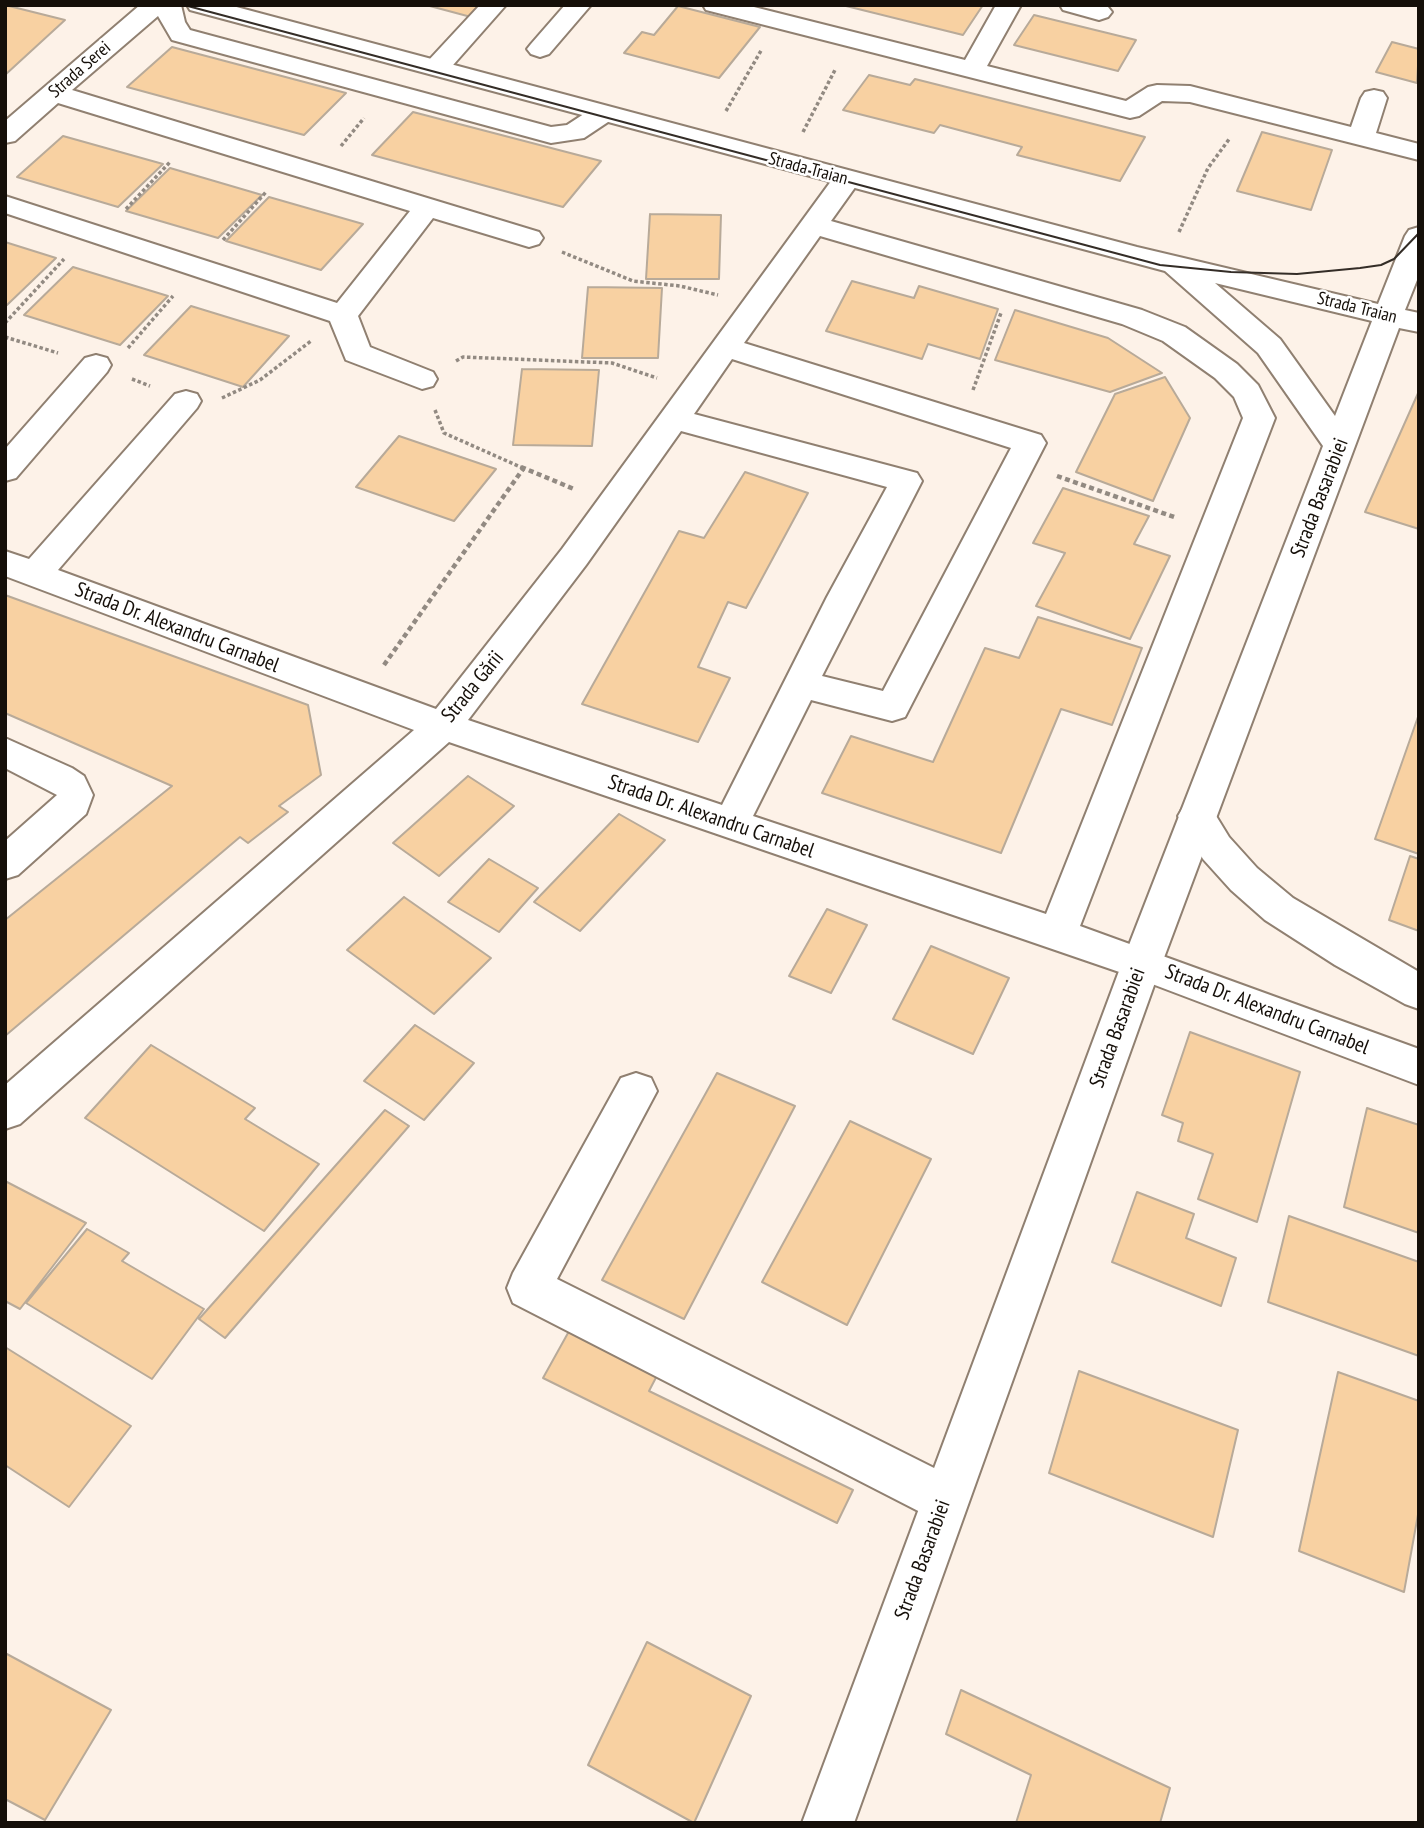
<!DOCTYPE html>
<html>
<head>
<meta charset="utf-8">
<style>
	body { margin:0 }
	#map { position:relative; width:1424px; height:1828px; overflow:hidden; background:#fdf2e8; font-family:"PT Sans Narrow",sans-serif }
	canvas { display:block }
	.frame { position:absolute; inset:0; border:7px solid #150f09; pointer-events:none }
</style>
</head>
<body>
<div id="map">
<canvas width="1424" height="1828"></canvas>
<div class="frame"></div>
</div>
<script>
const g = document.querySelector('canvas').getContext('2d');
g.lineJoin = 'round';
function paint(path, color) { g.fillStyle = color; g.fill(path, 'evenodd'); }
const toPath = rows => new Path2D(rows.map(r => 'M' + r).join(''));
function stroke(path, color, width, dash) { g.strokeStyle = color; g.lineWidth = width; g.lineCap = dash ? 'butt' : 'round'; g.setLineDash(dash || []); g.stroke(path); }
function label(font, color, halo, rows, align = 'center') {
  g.font = font + ' "PT Sans Narrow",sans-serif'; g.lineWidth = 5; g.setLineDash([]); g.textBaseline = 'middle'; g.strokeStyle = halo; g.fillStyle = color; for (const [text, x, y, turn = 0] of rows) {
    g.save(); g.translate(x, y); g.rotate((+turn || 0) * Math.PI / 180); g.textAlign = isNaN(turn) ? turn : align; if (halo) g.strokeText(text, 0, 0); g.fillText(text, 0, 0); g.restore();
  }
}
const building = toPath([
	[5,5,65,20,5,75,5,5],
	[426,5,483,5,471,17,426,5],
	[842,5,983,5,963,35,842,5],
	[678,6,760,27,719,78,624,53,642,32,654,35,678,6],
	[1034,15,1136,40,1118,71,1014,45,1034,15],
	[1392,42,1419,49,1417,83,1376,72,1392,42],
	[172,47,346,93,304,135,127,87,172,47],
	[869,75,910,85,915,79,1145,137,1120,181,1017,155,1022,147,940,125,934,133,843,110,869,75],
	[413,112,601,161,563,207,372,155,413,112],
	[1262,132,1332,150,1311,210,1237,191,1262,132],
	[63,136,163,164,118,207,17,177,63,136],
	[170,168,262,195,218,238,126,211,170,168],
	[269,197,363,224,321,270,226,241,269,197],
	[650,214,721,215,719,279,646,279,650,214],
	[5,242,56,258,7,305,5,304,5,242],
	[73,267,168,296,120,345,24,315,73,267],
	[852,281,914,298,919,286,998,309,980,359,928,344,922,359,826,331,852,281],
	[588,287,662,288,658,358,582,358,588,287],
	[191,306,289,336,243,387,144,355,191,306],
	[1015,310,1108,338,1162,373,1110,392,995,360,1015,310],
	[522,369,599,370,592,446,513,445,522,369],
	[1165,377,1190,418,1153,501,1076,472,1115,394,1165,377],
	[1419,391,1419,529,1365,512,1419,391],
	[399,436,496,469,454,521,356,487,399,436],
	[745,472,808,493,746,608,728,602,698,667,730,678,698,742,582,704,679,531,704,538,745,472],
	[1063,488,1149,516,1134,544,1170,556,1130,639,1036,606,1065,553,1033,543,1063,488],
	[5,595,308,705,321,775,279,806,288,812,248,843,240,837,5,1036,5,920,172,786,5,713,5,595],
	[1038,617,1142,648,1112,725,1061,709,1001,853,822,793,851,736,933,762,985,648,1019,658,1038,617],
	[1419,714,1419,854,1375,839,1419,714],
	[468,776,514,806,439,876,393,843,468,776],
	[619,814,665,840,580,931,534,902,619,814],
	[1410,856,1419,859,1419,931,1389,920,1410,856],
	[489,859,538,888,499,932,448,902,489,859],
	[404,897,491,958,434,1014,347,950,404,897],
	[827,909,867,925,831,993,789,976,827,909],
	[931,946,1009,978,973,1054,893,1019,931,946],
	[415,1025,474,1063,424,1120,364,1081,415,1025],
	[1190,1032,1300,1072,1257,1222,1198,1199,1213,1154,1178,1141,1183,1123,1162,1115,1190,1032],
	[151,1045,255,1108,245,1119,319,1164,264,1231,85,1118,151,1045],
	[717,1073,795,1106,684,1319,602,1280,717,1073],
	[1367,1108,1419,1125,1419,1233,1344,1207,1367,1108],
	[385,1110,409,1126,225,1338,199,1319,385,1110],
	[850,1121,931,1159,847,1325,762,1282,850,1121],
	[5,1181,86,1223,20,1309,5,1301,5,1181],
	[1137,1192,1194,1214,1186,1238,1236,1258,1221,1306,1112,1262,1137,1192],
	[1289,1216,1419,1262,1419,1356,1268,1302,1289,1216],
	[87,1229,129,1253,122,1261,204,1309,152,1379,26,1303,87,1229],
	[573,1324,662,1366,649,1391,853,1490,837,1523,543,1378,573,1324],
	[5,1347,131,1426,69,1507,5,1465,5,1347],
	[1079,1371,1238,1430,1213,1537,1049,1473,1079,1371],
	[1338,1372,1419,1401,1419,1509,1404,1592,1299,1551,1338,1372],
	[647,1642,751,1696,694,1823,588,1765,647,1642],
	[5,1653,111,1710,45,1820,5,1799,5,1653],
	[961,1690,1170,1788,1160,1823,1016,1823,1031,1775,946,1734,961,1690]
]);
const pathFar1 = toPath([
	[726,111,762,49],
	[803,132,836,68],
	[341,146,364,118],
	[126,209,170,162],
	[1179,232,1208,168,1230,138],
	[223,240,266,192],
	[562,252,633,281,680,286,718,295],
	[5,323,64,259],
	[5,337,58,353],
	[128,348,173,296],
	[456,361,463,357,612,363,657,378],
	[132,379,150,386],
	[973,390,1001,313],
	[222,398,260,380,311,341],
	[435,410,444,433,525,469]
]);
const path = toPath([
	[521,467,574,489],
	[1057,476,1177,518],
	[384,665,523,469]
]);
const minor = toPath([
	[140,5,181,5,185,22,190,30,551,127,567,125,593,108,602,106,611,108,615,114,611,120,584,138,551,143,172,40,158,16,72,90,539,232,543,238,539,244,529,247,433,218,358,316,370,347,433,372,437,379,433,386,422,389,346,360,330,321,5,213,5,196,337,303,410,211,58,103,15,141,5,143,5,121,140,5],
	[480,5,506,5,446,73,437,75,428,73,424,67,428,61,480,5],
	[565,5,591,5,549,54,540,57,531,54,527,49,531,44,565,5],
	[703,5,746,5,965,60,996,5,1021,5,987,66,1126,101,1148,87,1157,85,1190,86,1351,127,1361,98,1365,92,1374,90,1383,92,1387,98,1376,133,1419,144,1419,160,1190,102,1162,101,1139,116,1130,118,706,10,703,5],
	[1060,5,1102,5,1108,7,1112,12,1108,17,1099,20,1063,10,1060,5],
	[847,171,857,173,861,179,831,221,1142,310,1185,327,1237,364,1258,385,1275,418,1080,926,1419,1049,1419,1085,1131,976,449,742,20,1124,5,1129,5,1085,414,730,5,576,5,551,29,559,175,394,186,391,197,394,201,401,197,408,58,570,436,709,562,549,837,173,847,171],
	[820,236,1122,324,1163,341,1215,378,1234,397,1243,418,1046,914,753,816,811,700,892,721,905,717,1046,443,1041,435,744,343,820,236],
	[732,359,1011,448,883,691,822,676,922,481,917,473,694,414,732,359],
	[681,431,887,487,827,597,722,805,468,720,586,565,681,431],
	[96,355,107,358,111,365,107,372,16,478,5,481,5,449,85,358,96,355],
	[5,738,72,768,84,776,93,795,86,814,18,875,5,879,5,841,57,795,5,768,5,738],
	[1197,801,1210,806,1229,837,1257,868,1293,898,1419,972,1419,1009,1405,1004,1335,965,1265,920,1231,890,1203,859,1178,816,1184,806,1197,801],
	[636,1073,651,1078,657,1091,557,1279,962,1482,969,1499,962,1516,945,1523,928,1516,513,1303,507,1288,513,1273,621,1078,636,1073]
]);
const major = toPath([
	[187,5,229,5,1137,247,1378,304,1405,236,1409,230,1419,227,1419,275,1405,310,1419,313,1419,332,1399,328,1162,963,854,1823,802,1823,1122,963,1323,446,1258,353,1165,271,190,10,187,5],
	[1215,283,1372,321,1335,416,1280,339,1215,283]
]);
const tram = toPath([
	[184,5,1160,265,1231,272,1297,274,1360,268,1381,265,1394,259,1419,233]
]);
const farStreetnames = [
	["Strada Serei",80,70,-41],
	["Strada Traian",808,169,15],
	["Strada Traian",1357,308,14]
];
const streetNames = [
	["Strada Basarabiei",1320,498,-69],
	["Strada Dr. Alexandru Carnabel",177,628,21],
	["Strada Gării",473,687,-51],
	["Strada Dr. Alexandru Carnabel",711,817,19],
	["Strada Dr. Alexandru Carnabel",1267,1010,21],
	["Strada Basarabiei",1118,1028,-70],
	["Strada Basarabiei",923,1560,-70]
];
paint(building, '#f8d1a2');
stroke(building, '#b8aa99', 2);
stroke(minor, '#908071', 4);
stroke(major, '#908071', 4);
stroke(pathFar1, '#928a82', 3.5, [3.5, 2.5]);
stroke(path, '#928a82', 4.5, [5, 3.5]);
paint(minor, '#fff');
paint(major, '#fff');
stroke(tram, '#342d27', 2);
label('18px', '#150f09', '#fff', farStreetnames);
label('21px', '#150f09', '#fff', streetNames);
</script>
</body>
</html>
